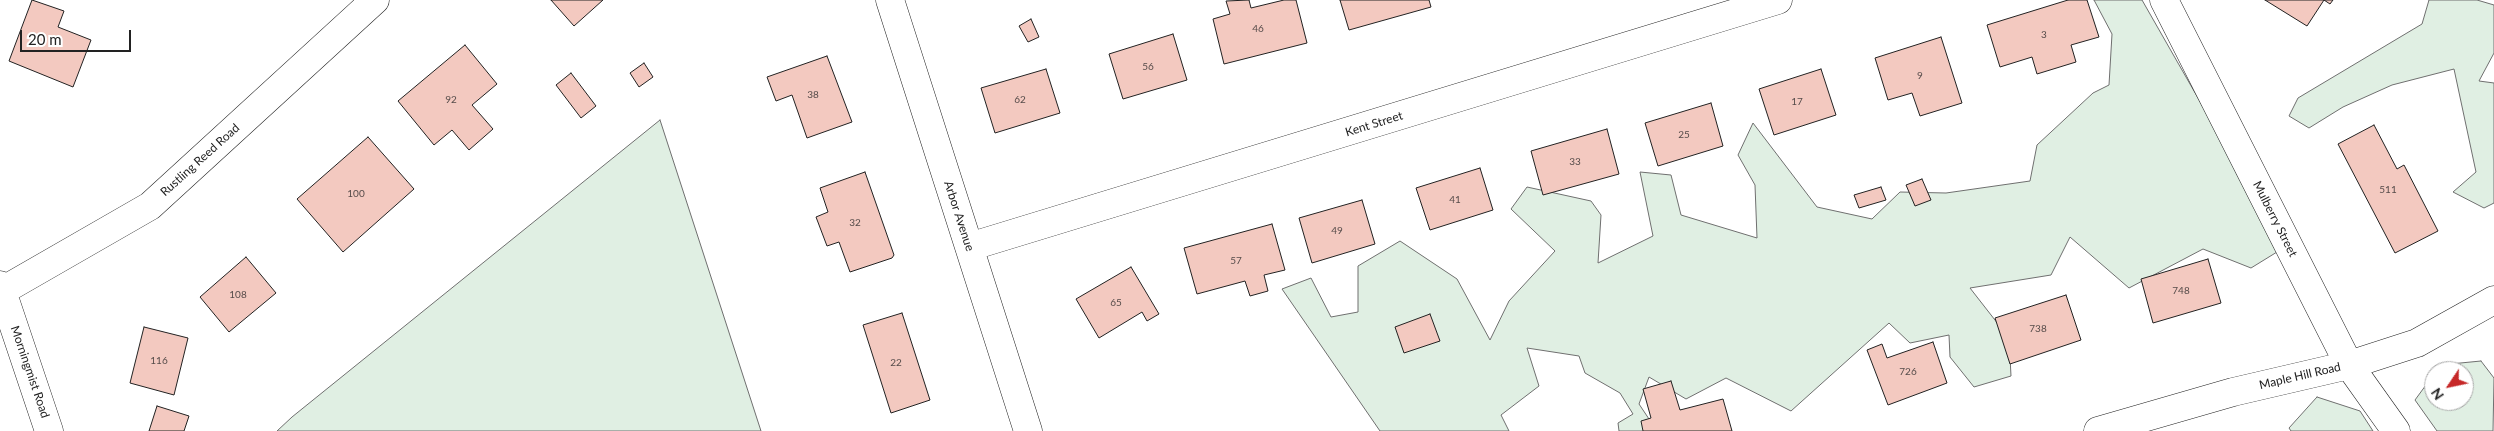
<!DOCTYPE html>
<html>
<head>
<meta charset="utf-8">
<style>
	body { margin:0 }
	#map { position:relative; width:2494px; height:431px; overflow:hidden; background:#fff; font-family:Lato,sans-serif }
	canvas { display:block }
	.north { position:absolute; left:2424px; top:361px; width:50px; height:50px; box-sizing:border-box; background:#fff; border:1px solid #a7a7a7; border-radius:50%; rotate:236deg; font-size:14px; font-weight:700; line-height:20px; text-align:center; color:#222 }
	.north::after { content:''; display:block; margin:auto; width:18px; height:22px; background:#c62828; clip-path:polygon(50% 0,100% 100%,50% 72%,0 100%) }
	.scale { position:absolute; left:20px; top:30px; width:111px; height:22px; box-sizing:border-box; border:2px solid #222; border-top:0; padding-left:6px; font-size:15px; line-height:18px; white-space:nowrap; color:#222; -webkit-text-stroke:4px #fff; paint-order:stroke }
</style>
</head>
<body>
<div id="map">
<canvas width="2494" height="431"></canvas>
<div class="north">N</div>
<div class="scale">20 m</div>
</div>
<script>
const g = document.querySelector('canvas').getContext('2d');
g.lineJoin = 'round';
function paint(path, color) { g.fillStyle = color; g.fill(path, 'evenodd'); }
const toPath = rows => new Path2D(rows.map(r => 'M' + r).join(''));
function stroke(path, color, width, dash) { g.strokeStyle = color; g.lineWidth = width; g.lineCap = dash ? 'butt' : 'round'; g.setLineDash(dash || []); g.stroke(path); }
function label(font, color, halo, rows, align = 'center') {
  g.font = font + ' Lato,sans-serif'; g.lineWidth = 4; g.setLineDash([]); g.textBaseline = 'middle'; g.strokeStyle = halo; g.fillStyle = color; for (const [text, x, y, turn = 0] of rows) {
    g.save(); g.translate(x, y); g.rotate((+turn || 0) * Math.PI / 180); g.textAlign = isNaN(turn) ? turn : align; if (halo) g.strokeText(text, 0, 0); g.fillText(text, 0, 0); g.restore();
  }
}
const green = toPath([
	[2094,0,2142,0,2206,112,2277,252,2251,268,2203,249,2129,288,2070,237,2051,275,1970,288,2009,338,2011,376,1974,387,1950,357,1949,335,1910,343,1889,323,1791,411,1726,378,1686,399,1649,377,1639,404,1657,431,1619,431,1618,423,1633,414,1620,393,1585,373,1579,356,1527,348,1539,386,1501,415,1509,431,1380,431,1282,289,1311,278,1331,317,1358,312,1358,266,1400,241,1457,279,1490,340,1509,301,1555,251,1511,209,1527,187,1591,201,1601,215,1598,263,1653,236,1640,172,1671,175,1681,215,1757,238,1755,185,1738,155,1753,123,1817,207,1872,219,1900,192,1946,193,2030,181,2037,145,2093,93,2109,85,2112,34,2094,0],
	[2429,0,2477,0,2494,5,2494,53,2479,81,2494,83,2494,203,2484,208,2453,192,2476,172,2454,69,2392,85,2343,107,2309,128,2289,116,2298,98,2422,24,2429,0],
	[660,120,761,431,277,431,292,417,660,120],
	[2481,361,2494,378,2493,431,2437,431,2415,400,2434,374,2434,401,2464,401,2464,371,2436,371,2440,365,2481,361],
	[2317,397,2360,411,2373,431,2291,431,2289,428,2317,397]
]);
const building = toPath([
	[32,0,64,11,58,27,91,40,73,87,9,61,32,0],
	[551,0,603,0,574,26,551,0],
	[1249,0,1251,8,1284,0,1296,0,1307,43,1224,64,1213,19,1230,14,1226,1,1249,0],
	[1340,0,1429,0,1431,7,1349,30,1340,0],
	[2068,0,2087,0,2099,37,2071,45,2076,62,2037,74,2032,57,2000,67,1987,25,2068,0],
	[2265,0,2333,0,2330,4,2324,0,2307,26,2265,0],
	[1031,19,1039,37,1028,42,1019,26,1031,19],
	[1173,34,1187,80,1123,99,1109,54,1173,34],
	[1941,37,1962,103,1920,116,1912,93,1888,100,1875,58,1941,37],
	[465,45,497,84,472,105,493,129,469,150,452,130,434,145,398,101,465,45],
	[827,56,852,122,807,138,792,95,776,101,767,77,827,56],
	[644,63,653,77,639,87,630,73,644,63],
	[1046,69,1060,113,995,133,981,88,1046,69],
	[1821,69,1836,115,1774,135,1759,89,1821,69],
	[571,73,596,106,581,118,556,85,571,73],
	[1711,103,1723,146,1658,166,1645,123,1711,103],
	[2374,125,2397,169,2404,165,2438,231,2395,253,2338,144,2374,125],
	[1607,129,1619,174,1543,195,1531,151,1607,129],
	[368,137,414,189,343,252,297,199,368,137],
	[1480,168,1493,210,1430,230,1416,188,1480,168],
	[865,172,894,255,892,258,850,272,839,242,827,246,816,217,828,212,820,188,865,172],
	[1922,179,1931,200,1915,206,1906,185,1922,179],
	[1881,187,1886,200,1859,208,1854,195,1881,187],
	[1362,200,1375,244,1312,263,1299,218,1362,200],
	[1272,224,1285,270,1264,275,1268,291,1250,296,1245,281,1197,294,1184,248,1272,224],
	[246,257,276,293,229,332,200,297,246,257],
	[2208,259,2221,303,2153,323,2141,279,2208,259],
	[1131,267,1159,314,1147,321,1142,312,1099,338,1076,299,1131,267],
	[2066,295,2081,340,2010,364,1995,318,2066,295],
	[902,313,930,400,891,413,863,325,902,313],
	[1430,314,1440,341,1404,353,1395,327,1430,314],
	[144,327,188,338,174,395,130,383,144,327],
	[1933,342,1947,383,1888,405,1867,350,1882,344,1887,358,1933,342],
	[1671,381,1680,410,1723,399,1732,431,1643,431,1641,421,1651,418,1643,389,1671,381],
	[157,406,189,416,184,431,149,431,157,406]
]);
const minor = toPath([
	[890,0,1028,431],
	[2164,0,2349,365,2396,431],
	[969,247,1778,0],
	[0,285,49,431],
	[2,291,150,206,375,0],
	[2098,431,2233,392,2349,365,2417,343,2494,300]
]);
const numberNames = [
	["46",1258,29],
	["3",2044,35],
	["56",1148,67],
	["9",1920,76],
	["38",813,95],
	["92",451,100],
	["62",1020,100],
	["17",1797,102],
	["25",1684,135],
	["33",1575,162],
	["511",2388,190],
	["100",356,194],
	["41",1455,200],
	["32",855,223],
	["49",1337,231],
	["57",1236,261],
	["748",2181,291],
	["108",238,295],
	["65",1116,303],
	["738",2038,329],
	["116",159,361],
	["22",896,363],
	["726",1908,372]
];
const streetNames = [
	["Kent Street",1374,124,-17],
	["Rustling Reed Road",200,160,-42],
	["Arbor Avenue",959,216,72],
	["Mulberry Street",2275,219,63],
	["Morningmist Road",30,372,71],
	["Maple Hill Road",2300,376,-13]
];
paint(green, '#e0efe3');
stroke(green, '#6f6f6f', 1);
paint(building, '#f3c9c0');
stroke(building, '#222', 1);
stroke(minor, '#222', 29);
stroke(minor, '#fff', 28);
label('10px', '#564c4a', null, numberNames);
label('12px', '#222', '#fff', streetNames);
</script>
</body>
</html>
